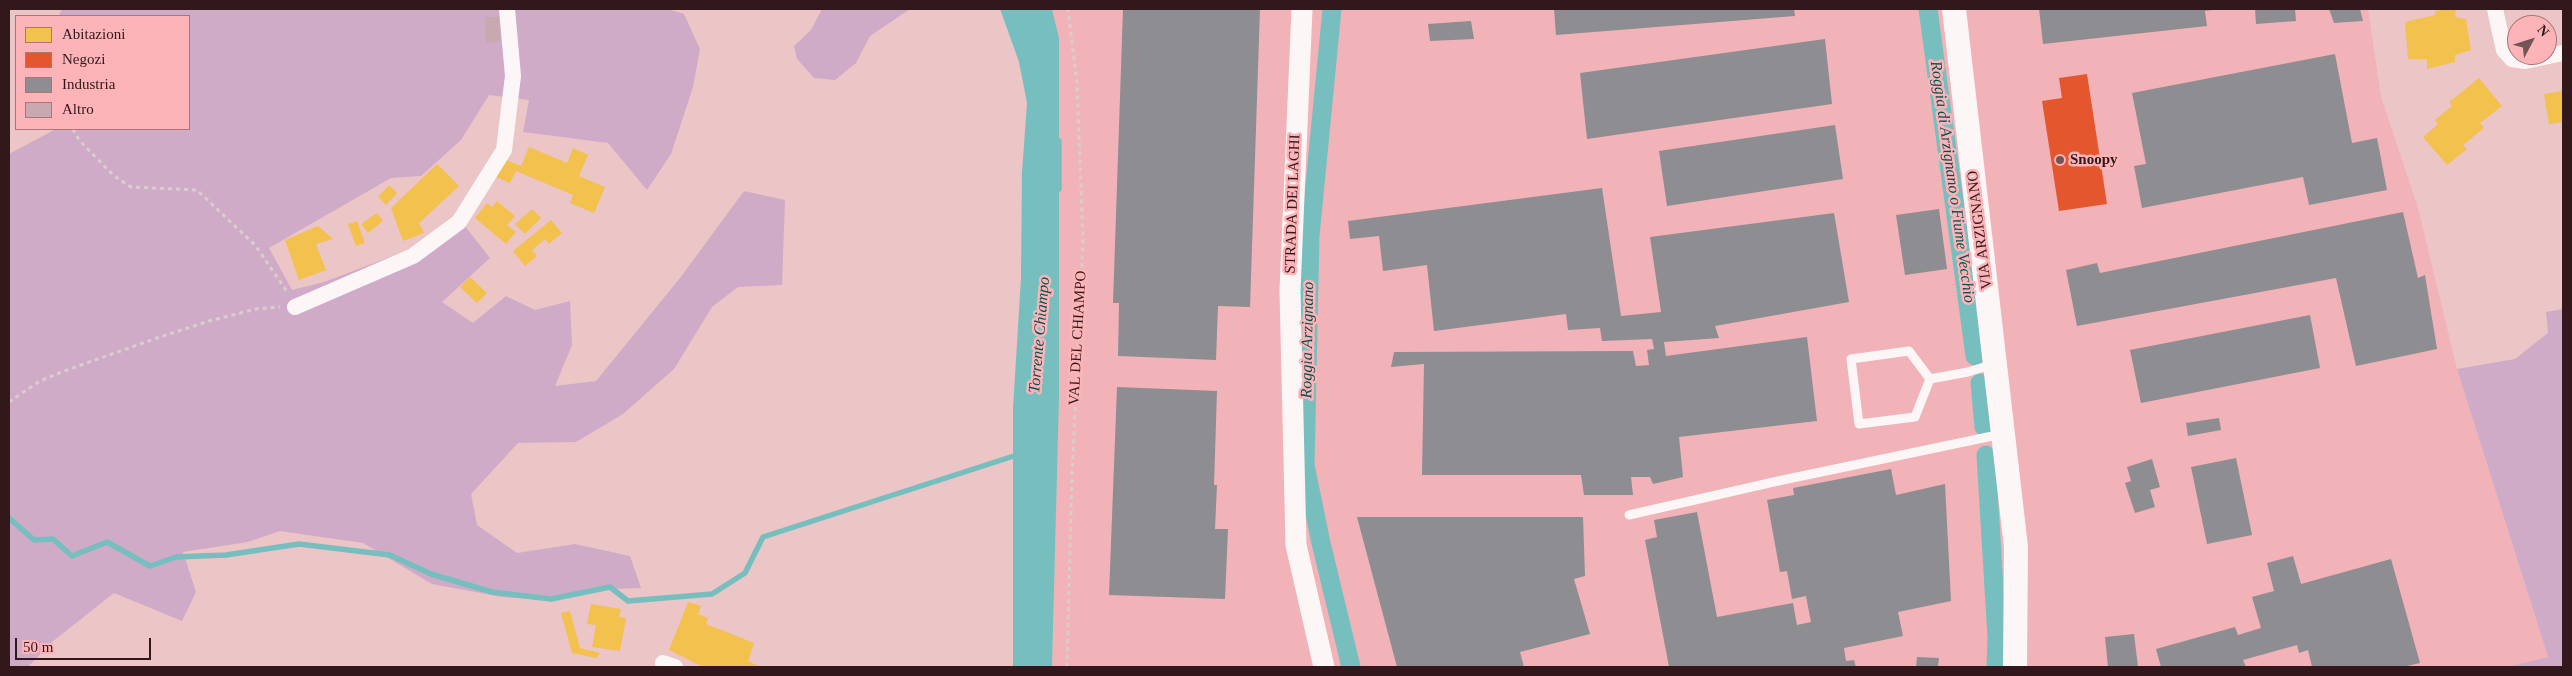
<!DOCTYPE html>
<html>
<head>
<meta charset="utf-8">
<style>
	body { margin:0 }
	#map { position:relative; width:2572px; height:676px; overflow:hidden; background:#ecc5c7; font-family:Georgia,serif }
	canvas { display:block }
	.frame { position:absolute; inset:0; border:10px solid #32181a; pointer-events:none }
	.legend { position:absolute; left:15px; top:15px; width:175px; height:115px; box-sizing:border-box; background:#fdb4b8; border:1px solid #ac7679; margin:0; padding:6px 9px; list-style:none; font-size:15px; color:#32181a }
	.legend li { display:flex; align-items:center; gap:10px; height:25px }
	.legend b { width:25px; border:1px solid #ac7679 }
	.north { position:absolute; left:2507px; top:15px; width:50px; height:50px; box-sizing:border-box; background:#fdb4b8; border:1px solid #ac7679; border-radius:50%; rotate:50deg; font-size:14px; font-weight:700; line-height:20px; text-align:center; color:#32181a }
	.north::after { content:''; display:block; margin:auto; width:18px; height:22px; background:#735557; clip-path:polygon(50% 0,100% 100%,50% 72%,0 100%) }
	.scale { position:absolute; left:15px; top:638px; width:136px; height:22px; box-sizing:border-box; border:2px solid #32181a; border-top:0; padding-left:6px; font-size:15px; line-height:18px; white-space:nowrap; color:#32181a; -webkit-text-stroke:4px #fdb4b8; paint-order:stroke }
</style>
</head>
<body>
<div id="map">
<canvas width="2572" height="676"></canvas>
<div class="frame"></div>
<ul class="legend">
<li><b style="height:14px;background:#f2c14e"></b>Abitazioni</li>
<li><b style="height:14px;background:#e4572e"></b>Negozi</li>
<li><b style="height:14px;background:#8d8d92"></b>Industria</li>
<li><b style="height:14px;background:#c7a9af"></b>Altro</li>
</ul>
<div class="north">N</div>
<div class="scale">50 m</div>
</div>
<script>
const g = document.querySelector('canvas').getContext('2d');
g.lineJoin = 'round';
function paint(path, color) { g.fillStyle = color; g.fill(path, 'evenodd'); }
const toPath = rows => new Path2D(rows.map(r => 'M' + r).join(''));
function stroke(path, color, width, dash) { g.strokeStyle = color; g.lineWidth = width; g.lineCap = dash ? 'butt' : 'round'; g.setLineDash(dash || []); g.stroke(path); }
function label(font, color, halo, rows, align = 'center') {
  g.font = font + ' Georgia,serif'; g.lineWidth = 5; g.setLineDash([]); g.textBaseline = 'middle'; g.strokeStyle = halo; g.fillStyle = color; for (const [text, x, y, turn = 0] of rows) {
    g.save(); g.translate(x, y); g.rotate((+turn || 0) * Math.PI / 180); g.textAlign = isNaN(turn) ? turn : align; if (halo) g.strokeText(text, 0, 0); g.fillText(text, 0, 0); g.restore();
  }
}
const built = toPath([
	[1052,9,2368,9,2381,97,2418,208,2457,369,2548,657,2506,667,1052,667,1059,398,1059,38]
]);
const green = toPath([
	[62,9,668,9,684,14,700,49,693,87,671,154,647,190,608,143,523,132,529,100,489,95,461,140,421,176,391,178,269,248,292,290,324,282,406,251,457,216,490,258,442,302,473,323,506,296,535,310,570,301,572,345,555,386,596,381,680,278,744,191,785,200,782,285,738,287,712,307,674,369,623,414,576,442,518,443,471,494,477,525,517,553,575,544,630,556,641,588,610,589,545,600,502,597,432,584,363,543,280,531,248,542,183,552,196,592,182,621,114,593,52,642,28,667,9,667,9,154,56,129,189,129,189,16,59,16],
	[822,9,910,9,870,36,856,63,835,80,814,78,797,59,794,46,811,30],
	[2563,309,2563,667,2506,667,2548,657,2457,369,2515,359,2548,333,2546,312]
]);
const water = toPath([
	[1000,9,1052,9,1059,38,1059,398,1052,667,1013,667,1013,408,1021,278,1022,172,1027,103,1019,62]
]);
const homes = toPath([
	[2449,9,2456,9,2455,17,2466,19,2471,50,2455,55,2455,62,2427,69,2427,59,2408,59,2405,22,2435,15,2435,11],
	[2479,78,2502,106,2480,123,2484,128,2463,145,2467,149,2447,165,2423,137,2438,124,2435,120,2452,106,2449,102],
	[2563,91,2563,122,2549,124,2544,94],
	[529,147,567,163,573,148,588,155,579,176,605,187,594,213,570,203,573,195,516,171,510,183,496,177,504,159,521,166],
	[437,164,459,186,419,223,424,233,403,241,391,208],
	[389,185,397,193,386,205,378,197],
	[497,201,515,216,507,225,516,232,506,244,475,218,487,203,492,207],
	[532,209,541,218,525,234,515,224],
	[377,213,383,221,368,233,361,224],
	[551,220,562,233,549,244,545,239,532,250,537,256,525,266,513,251],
	[357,221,365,243,356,246,348,224],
	[318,226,333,239,316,244,326,270,299,280,285,240],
	[470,277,487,293,477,303,460,287],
	[688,602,701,606,698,614,708,618,706,624,754,643,748,661,760,667,703,667,669,650],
	[591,604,621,609,619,617,626,618,620,651,592,647,596,625,587,624],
	[570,611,580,648,600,653,596,658,572,653,561,613]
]);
const shops = toPath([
	[2087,74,2107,204,2059,211,2042,101,2062,98,2059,78]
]);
const industry = toPath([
	[1123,9,1260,9,1250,307,1218,306,1216,360,1118,356,1119,303,1113,303],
	[1554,9,1794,9,1795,16,1556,35],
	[2039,9,2212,9,2212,10,2205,11,2207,26,2043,44],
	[2255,9,2295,9,2296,21,2256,24],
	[2329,9,2360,9,2363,21,2334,23],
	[1471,21,1474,39,1430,41,1428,24],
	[1825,39,1832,104,1587,139,1580,73],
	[2335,54,2352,143,2377,138,2387,190,2309,205,2303,177,2142,208,2134,166,2146,164,2132,93],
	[1835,125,1843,179,1667,206,1659,151],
	[1602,188,1621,316,1661,312,1650,237,1834,213,1849,302,1715,326,1719,338,1664,342,1666,356,1807,337,1817,421,1679,437,1683,477,1653,484,1650,477,1631,477,1633,495,1584,495,1581,475,1422,475,1424,364,1391,367,1394,352,1633,351,1636,366,1649,365,1647,350,1654,349,1652,339,1602,341,1600,328,1568,330,1566,314,1434,331,1427,265,1383,271,1379,236,1350,239,1348,221],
	[1939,209,1947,269,1905,275,1896,215],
	[2403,212,2418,278,2425,275,2437,349,2356,366,2336,278,2077,326,2066,270,2097,263,2100,273],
	[2310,315,2320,368,2141,403,2130,350],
	[1117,387,1217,391,1214,485,1217,485,1215,529,1228,529,1225,599,1109,595],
	[2219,418,2221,430,2188,436,2186,423],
	[2236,458,2252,535,2207,544,2191,467],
	[2152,459,2160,487,2150,490,2155,507,2135,513,2125,483,2131,481,2127,467],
	[1891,469,1896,495,1945,484,1951,601,1898,612,1903,636,1844,648,1846,661,1854,660,1856,667,1669,667,1645,540,1657,537,1654,520,1697,512,1717,617,1793,603,1797,625,1811,622,1806,596,1792,599,1787,571,1780,572,1767,500,1794,495,1793,488],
	[1357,517,1583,517,1585,576,1574,579,1590,634,1520,652,1524,667,1397,667],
	[2293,556,2301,584,2391,559,2420,663,2403,667,2312,667,2308,650,2299,653,2297,645,2243,660,2246,667,2161,667,2156,649,2235,627,2238,635,2261,628,2252,597,2274,591,2267,563],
	[2134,634,2138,667,2108,667,2105,637],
	[1917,657,1939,658,1938,667,1916,667]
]);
const stream = toPath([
	[1059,189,1059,141],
	[9,518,34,540,53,539,72,556,107,542,150,566,176,557,226,555,299,544,390,555,431,574,492,592,551,599,610,587,628,601,712,594,745,573,763,537,1020,454]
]);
const canal = toPath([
	[1332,9,1310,236,1305,465,1321,543,1351,667],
	[1928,9,1975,356],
	[1980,383,1984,427],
	[1986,455,1997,638,1996,667]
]);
const building = toPath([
	[485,17,499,17,500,41,486,43]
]);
const path = toPath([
	[9,11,16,21],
	[73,129,79,140,114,176,131,187,197,190,255,245,288,293],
	[9,402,40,381,64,371,157,338,209,321,256,309,280,307],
	[1067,667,1072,474,1083,240,1077,84,1068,9]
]);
const service = toPath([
	[1909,351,1930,379,1915,417,1859,424,1851,359,1909,351],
	[1930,379,1968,372,1994,364],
	[1629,515,1778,481,2002,434]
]);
const minor = toPath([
	[2495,9,2504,50,2512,59,2525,61,2563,53],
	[295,307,413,256,459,222,504,150,513,76,507,9],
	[663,663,675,667]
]);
const tertiary = toPath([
	[1302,9,1290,290,1296,545,1324,667]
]);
const secondary = toPath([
	[1954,9,2016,547,2015,667]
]);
const markers = [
	[2060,160,5,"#735557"]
];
const poiNames = [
	["Snoopy",2070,160]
];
const streetNames = [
	["STRADA DEI LAGHI",1293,204,-88],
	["VIA ARZIGNANO",1980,230,-97],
	["VAL DEL CHIAMPO",1078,338,-87]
];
const waterNames = [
	["Roggia di Arzignano o Fiume Vecchio",1952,182,82],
	["Torrente Chiampo",1040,335,-85],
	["Roggia Arzignano",1308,340,-89]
];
paint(built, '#f1b3b7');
paint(green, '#d0abc8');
paint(water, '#77bfbf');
paint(homes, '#f2c14e');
paint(shops, '#e4572e');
paint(industry, '#8d8d92');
stroke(stream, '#77bfbf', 5.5);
stroke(canal, '#77bfbf', 19);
paint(building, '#c7a9af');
stroke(path, '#d9cdce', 3, [4, 4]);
stroke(service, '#fcf6f7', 9);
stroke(minor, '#fcf6f7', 16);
stroke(tertiary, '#fcf6f7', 21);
stroke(secondary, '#fcf6f7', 24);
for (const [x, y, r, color] of markers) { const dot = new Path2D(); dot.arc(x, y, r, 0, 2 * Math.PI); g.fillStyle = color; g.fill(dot); stroke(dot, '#fdb4b8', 2); }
label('bold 15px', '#32181a', '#fdb4b8', poiNames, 'left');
label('15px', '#32181a', '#fdb4b8', streetNames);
label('italic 16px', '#054f4f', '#fdb4b8', waterNames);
</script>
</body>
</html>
